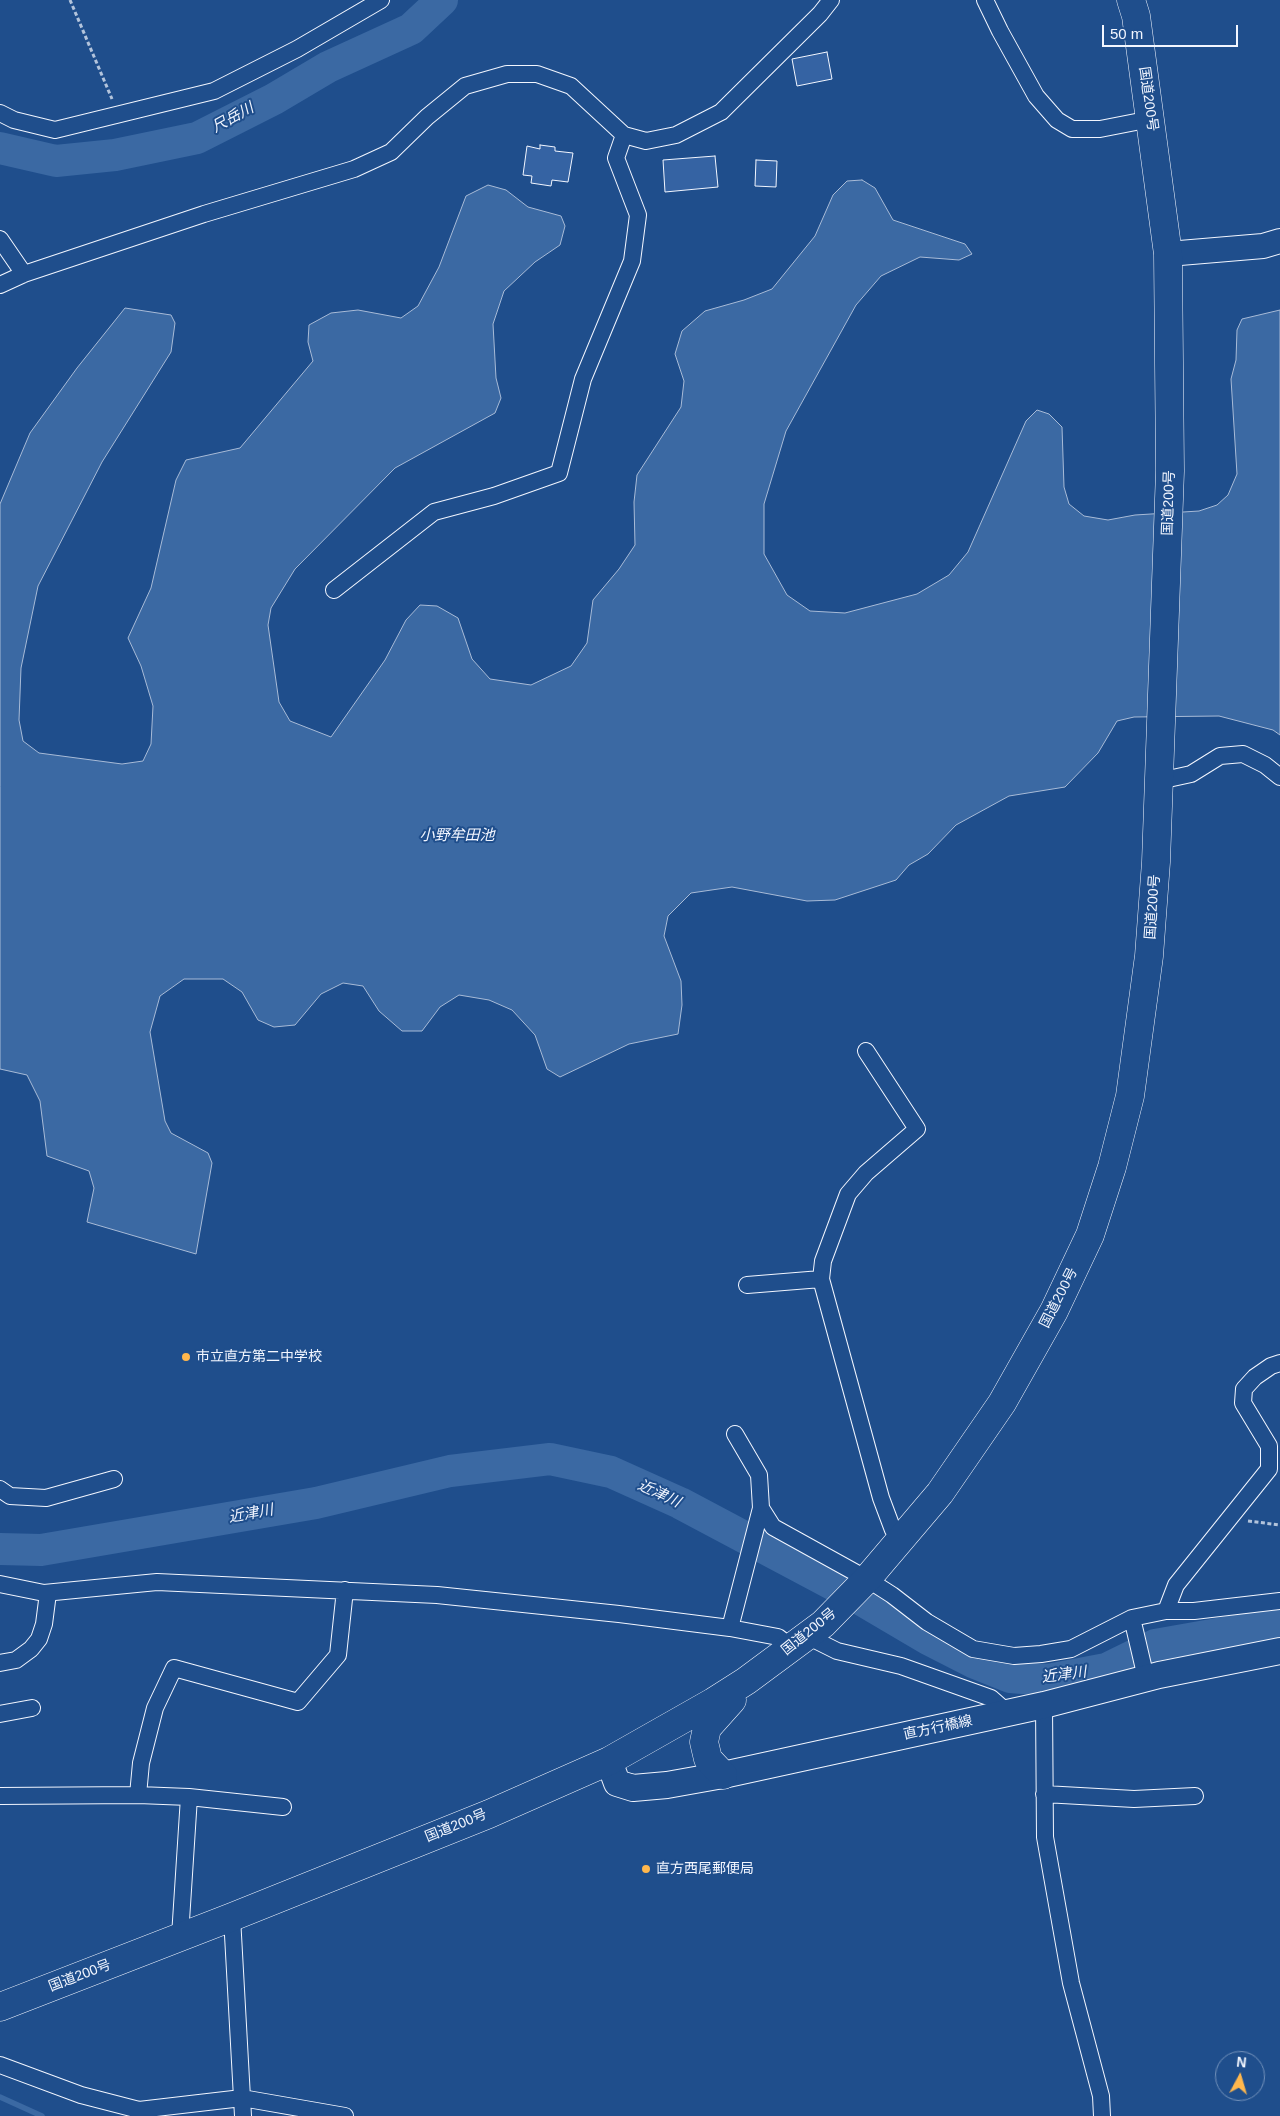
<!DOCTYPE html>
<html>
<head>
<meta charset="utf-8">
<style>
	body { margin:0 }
	#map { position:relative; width:1280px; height:2116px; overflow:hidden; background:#1f4e8c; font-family:Arial,sans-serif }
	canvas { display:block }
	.north { position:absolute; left:1215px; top:2051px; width:50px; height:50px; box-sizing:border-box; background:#1f4e8c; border:1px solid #7391ba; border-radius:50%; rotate:6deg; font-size:14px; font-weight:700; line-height:20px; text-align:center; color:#f2f6ff }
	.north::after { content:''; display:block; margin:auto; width:18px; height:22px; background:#ffb74d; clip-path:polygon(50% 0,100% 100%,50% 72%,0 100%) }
	.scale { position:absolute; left:1102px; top:25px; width:136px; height:22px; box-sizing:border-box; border:2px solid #f2f6ff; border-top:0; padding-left:6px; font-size:15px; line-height:18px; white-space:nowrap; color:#f2f6ff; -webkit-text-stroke:4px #1f4e8c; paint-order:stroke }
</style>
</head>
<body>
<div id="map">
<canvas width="1280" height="2116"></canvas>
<div class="north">N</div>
<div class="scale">50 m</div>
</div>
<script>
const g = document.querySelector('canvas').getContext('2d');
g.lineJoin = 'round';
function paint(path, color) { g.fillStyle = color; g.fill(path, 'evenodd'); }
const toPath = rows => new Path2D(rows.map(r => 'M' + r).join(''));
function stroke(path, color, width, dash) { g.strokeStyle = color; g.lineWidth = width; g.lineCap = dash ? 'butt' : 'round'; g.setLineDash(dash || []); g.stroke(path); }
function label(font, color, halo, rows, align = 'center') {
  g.font = font + ' Arial,"Noto Sans JP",sans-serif'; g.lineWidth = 4; g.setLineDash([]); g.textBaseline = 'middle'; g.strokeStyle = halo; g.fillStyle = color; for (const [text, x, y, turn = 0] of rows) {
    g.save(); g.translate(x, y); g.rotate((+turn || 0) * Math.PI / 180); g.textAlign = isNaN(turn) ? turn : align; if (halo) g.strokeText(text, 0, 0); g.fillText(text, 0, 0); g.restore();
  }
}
const water = toPath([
	[862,180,875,188,893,220,965,244,972,254,959,260,920,257,881,276,856,305,786,431,764,504,764,554,787,595,810,611,845,613,917,594,949,575,968,552,1026,421,1037,410,1049,414,1062,427,1064,487,1069,504,1084,516,1108,520,1135,515,1199,511,1217,505,1228,495,1237,474,1231,379,1236,360,1237,330,1242,319,1280,310,1280,735,1273,730,1219,716,1134,717,1117,721,1098,753,1065,787,1009,796,956,825,928,854,909,865,896,880,835,900,807,901,732,887,691,893,668,916,664,936,681,981,682,1005,678,1034,629,1044,560,1077,547,1069,535,1035,512,1010,489,1000,459,995,440,1007,422,1031,402,1031,379,1011,363,986,343,983,321,994,295,1025,274,1027,258,1020,242,992,223,979,184,979,160,996,150,1032,165,1121,171,1133,208,1153,212,1163,196,1254,87,1222,94,1188,89,1171,47,1156,40,1101,27,1075,0,1069,0,504,30,433,77,368,125,308,171,315,175,323,171,352,102,462,38,586,21,668,19,720,23,741,39,753,122,764,143,761,151,744,153,706,141,666,128,638,151,588,176,480,186,460,240,448,313,361,308,342,309,325,331,313,358,310,401,318,418,306,439,267,466,196,488,185,506,190,528,207,561,216,565,226,560,245,535,262,504,291,493,324,496,378,501,398,495,413,395,468,295,569,271,608,268,625,279,702,290,721,331,737,385,660,406,620,420,605,437,606,458,618,472,659,490,679,531,685,571,666,587,643,593,600,619,569,635,545,634,502,637,475,681,407,684,381,675,354,682,331,705,311,744,300,772,289,815,236,833,195,847,181,862,180]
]);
const stream = toPath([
	[0,2097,42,2116]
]);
const river = toPath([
	[0,148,56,161,115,155,197,138,274,99,328,67,411,29,442,0],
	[0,1549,41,1550,316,1503,450,1471,550,1459,611,1472,680,1503,855,1596,928,1639,975,1663,1010,1677,1048,1680,1106,1669,1155,1645,1280,1623]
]);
const building = toPath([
	[827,52,832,79,797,86,792,59,827,52],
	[540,145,555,147,555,151,573,153,568,182,552,180,551,186,531,183,532,176,523,175,527,146,540,149,540,145],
	[715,156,718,187,665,192,663,160,715,156],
	[756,160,777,161,776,187,755,186,756,160]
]);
const path = toPath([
	[70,0,112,99],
	[1248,1521,1280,1525]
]);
const street = toPath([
	[985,0,1000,31,1036,96,1057,120,1072,129,1100,129,1151,119],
	[0,113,14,120,55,130,214,91,297,49,381,0],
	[0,239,24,274],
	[0,285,24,274,204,214,354,169,391,152,427,117,465,86,507,74,537,74,571,86,624,135,646,141,676,135,721,112,820,14,831,0],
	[334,590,434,512,494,496,559,473,583,379,632,261,638,215,616,158,624,135],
	[1159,781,1191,774,1220,756,1243,754,1265,765,1280,777],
	[866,1051,917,1129,866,1173,848,1194,823,1261,821,1279,881,1498,893,1530,905,1535],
	[747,1285,821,1279],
	[735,1434,759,1475,761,1508,773,1527,867,1579,892,1595,927,1622,973,1649,1014,1656,1041,1654,1071,1649,1132,1618,1166,1611,1194,1611,1280,1601],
	[0,1489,10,1496,46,1498,114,1479],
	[0,1584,44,1593,157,1582,437,1595,619,1614,730,1628,778,1637,791,1647],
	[1166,1611,1176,1585,1269,1469,1269,1446,1243,1403,1244,1389,1255,1377,1271,1366,1280,1363],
	[1132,1618,1146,1678],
	[730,1628,761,1508],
	[807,1636,837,1651,901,1666,991,1698,1008,1713],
	[0,1663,16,1660,31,1649,39,1639,44,1624,48,1593],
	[1044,1705,1045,1837,1071,1983,1101,2096,1102,2116],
	[0,1714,32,1708],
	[1044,1794,1134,1799,1195,1796],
	[0,1796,138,1795],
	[283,1807,189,1797,138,1795,141,1763,155,1708,174,1668,298,1702,338,1655,345,1590],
	[232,1917,243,2116],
	[180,1936,189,1797],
	[0,2065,81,2095,139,2110,242,2098,345,2116]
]);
const secondary = toPath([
	[1168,254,1263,246,1280,241]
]);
const primary = toPath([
	[609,1761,617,1783,633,1788,667,1785,723,1775,1044,1705,1159,1675,1280,1651]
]);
const highway = toPath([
	[723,1775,708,1759,704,1742,707,1728,732,1700],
	[0,2007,232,1917,489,1814,609,1761,713,1702,746,1681,823,1624,867,1579,940,1493,1002,1403,1054,1311,1090,1235,1112,1167,1130,1096,1149,956,1156,862,1170,471,1168,254,1136,16,1131,0]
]);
const markers = [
	[186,1357,5,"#ffb74d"],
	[646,1869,5,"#ffb74d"]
];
const streetNames = [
	["国道200号",1148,99,82],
	["国道200号",1169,503,-88],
	["国道200号",1153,907,-86],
	["国道200号",1059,1298,-63],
	["国道200号",809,1632,-39],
	["直方行橋線",938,1728,-12],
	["国道200号",456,1826,-22],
	["国道200号",80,1976,-21]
];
const poiNames = [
	["市立直方第二中学校",196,1357],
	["直方西尾郵便局",656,1869]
];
const waterNames = [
	["尺岳川",233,118,-29],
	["小野牟田池",457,836],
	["近津川",659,1494,25],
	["近津川",251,1514,-10],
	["近津川",1064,1675,-7]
];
paint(water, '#3b69a3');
stroke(water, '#a8bbd7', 1);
stroke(stream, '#3b69a3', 5.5);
stroke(river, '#3b69a3', 32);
paint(building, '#3563a3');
stroke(building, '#f2f6ff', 1);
stroke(street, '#f2f6ff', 18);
stroke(secondary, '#f2f6ff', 26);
stroke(primary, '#f2f6ff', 28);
stroke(highway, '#f2f6ff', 29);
stroke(path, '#b3c4dc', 3, [4, 2.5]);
stroke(street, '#1f4e8c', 16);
stroke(secondary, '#1f4e8c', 24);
stroke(primary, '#1f4e8c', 26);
stroke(highway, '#1f4e8c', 28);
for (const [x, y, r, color] of markers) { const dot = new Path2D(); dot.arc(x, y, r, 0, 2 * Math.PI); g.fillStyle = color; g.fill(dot); stroke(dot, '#1f4e8c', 2); }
label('14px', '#f2f6ff', '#1f4e8c', streetNames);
label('14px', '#f2f6ff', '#1f4e8c', poiNames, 'left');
label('italic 15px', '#f2f6ff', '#1f4e8c', waterNames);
</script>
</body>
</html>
